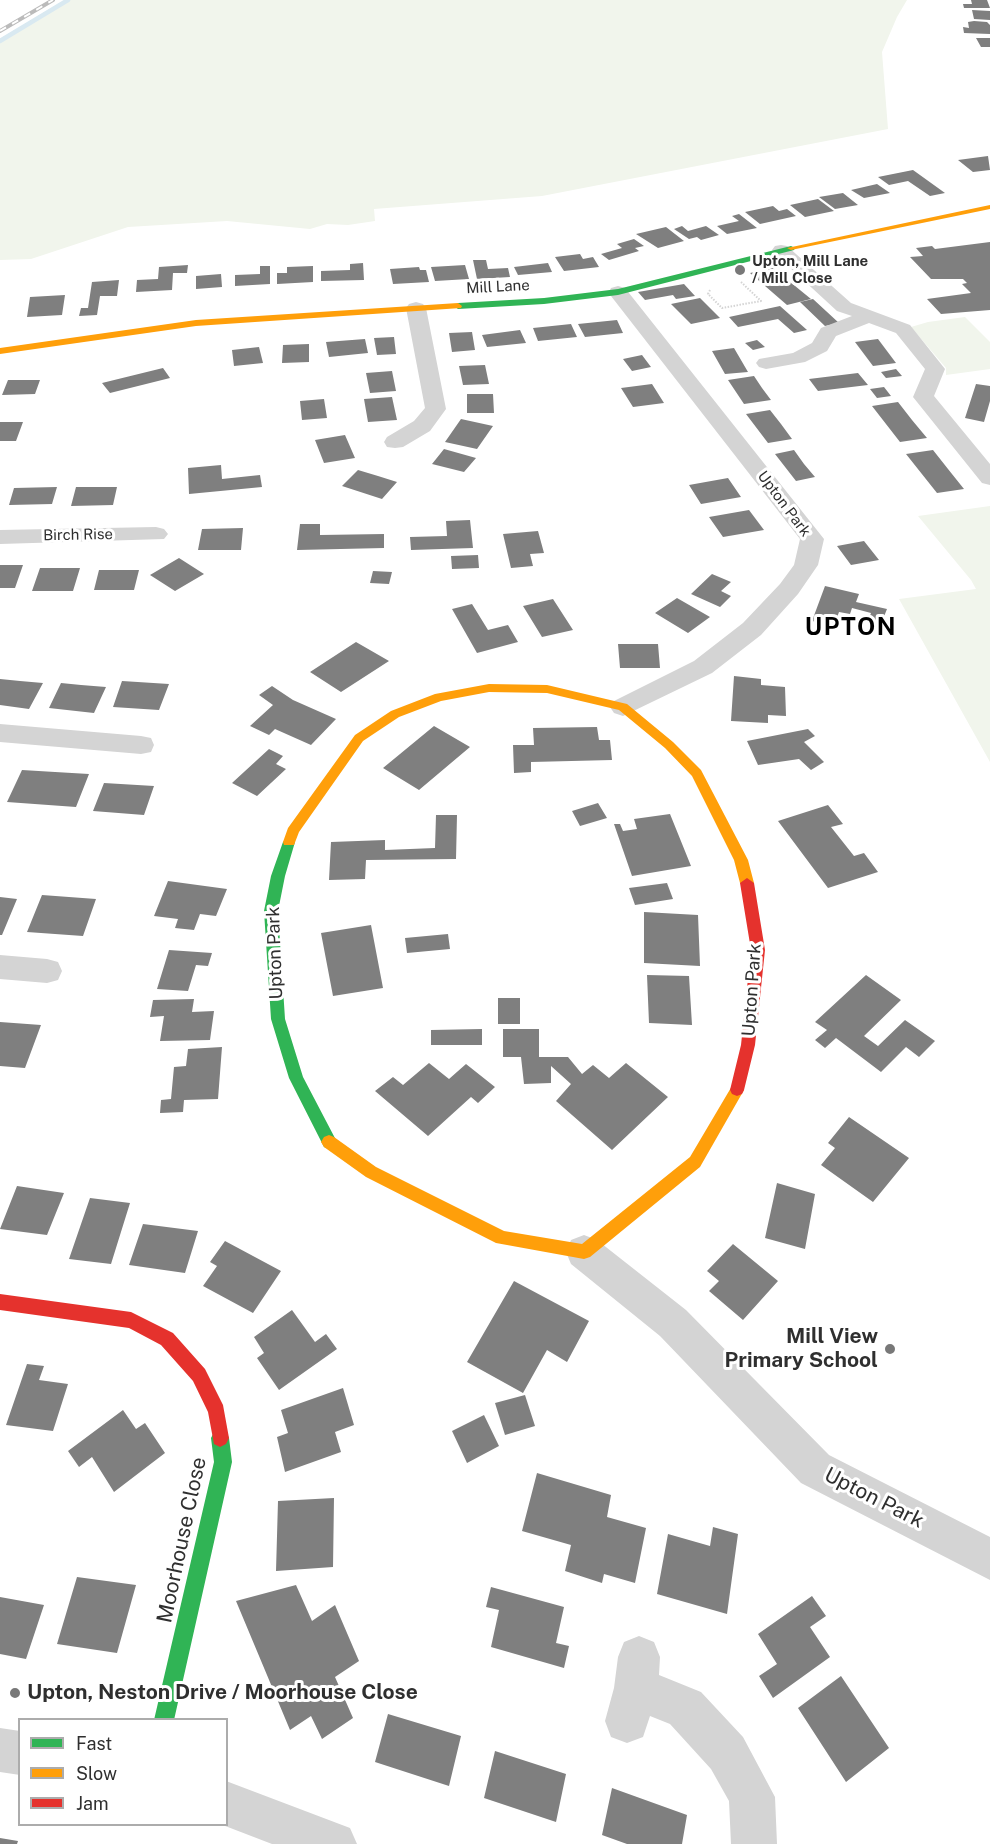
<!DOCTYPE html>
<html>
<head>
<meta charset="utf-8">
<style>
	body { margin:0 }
	#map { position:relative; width:990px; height:1844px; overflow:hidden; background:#fff; font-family:"Public Sans",sans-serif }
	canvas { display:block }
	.legend { position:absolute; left:18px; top:1718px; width:210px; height:108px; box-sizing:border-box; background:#fff; border:2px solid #acacac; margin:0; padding:8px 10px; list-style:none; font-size:18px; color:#2f2f2f }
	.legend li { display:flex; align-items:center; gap:12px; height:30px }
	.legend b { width:30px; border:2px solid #acacac }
</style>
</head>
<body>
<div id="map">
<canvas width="990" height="1844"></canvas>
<ul class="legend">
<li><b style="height:8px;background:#30b455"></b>Fast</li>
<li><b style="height:8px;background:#ff9f0a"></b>Slow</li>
<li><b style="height:8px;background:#e5322d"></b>Jam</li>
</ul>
</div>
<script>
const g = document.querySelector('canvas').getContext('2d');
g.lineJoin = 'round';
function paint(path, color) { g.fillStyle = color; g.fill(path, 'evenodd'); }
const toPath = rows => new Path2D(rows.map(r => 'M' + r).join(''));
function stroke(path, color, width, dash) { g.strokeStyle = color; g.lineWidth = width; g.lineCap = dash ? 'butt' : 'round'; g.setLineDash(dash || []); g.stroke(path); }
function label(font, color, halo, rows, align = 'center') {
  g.font = font + ' "Public Sans",sans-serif'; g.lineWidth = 6; g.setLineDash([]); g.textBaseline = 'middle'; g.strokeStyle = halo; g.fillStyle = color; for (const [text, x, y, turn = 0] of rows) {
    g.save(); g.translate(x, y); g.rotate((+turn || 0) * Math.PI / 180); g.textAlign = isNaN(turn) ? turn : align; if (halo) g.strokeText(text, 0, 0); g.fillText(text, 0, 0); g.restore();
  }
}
const green = toPath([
	[65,0,907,0,897,17,882,52,888,129,542,196,374,209,375,221,348,225,327,224,310,229,227,221,128,227,31,259,0,260,0,39],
	[965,317,990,342,990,369,946,375,946,368,911,327,928,322],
	[990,506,990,762,899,599,976,589,971,580,918,516]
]);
const stream = toPath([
	[0,41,68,0]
]);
const building = toPath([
	[971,0,987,0,990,8,964,8,963,4,972,4],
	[972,10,990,11,990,20,974,19],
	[974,21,987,22,990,25,990,34,964,33,963,27,969,28,968,22],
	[976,38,990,38,990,47,981,47],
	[988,156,990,170,973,172,958,160],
	[913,170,945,193,930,196,908,181,889,185,878,177],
	[877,184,890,193,864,198,851,190],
	[843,193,858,205,835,209,819,197],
	[818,199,834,211,805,217,790,205],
	[773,206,779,211,787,209,796,216,760,224,745,212],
	[739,214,757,228,727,234,717,226,739,221,732,216],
	[682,226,688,231,706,226,719,235,701,240,697,237,689,239,674,229],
	[666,227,684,241,658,248,636,234],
	[634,239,644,246,635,248,639,251,609,260,601,254,622,248,617,244],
	[990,242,990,310,941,314,927,299,971,293,962,284,967,283,963,279,931,279,910,257,923,256,916,248,932,246,935,249],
	[580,254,583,259,593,257,599,267,564,271,555,257],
	[473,260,486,260,488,269,508,268,510,277,477,279],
	[363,263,364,280,321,281,321,271,350,270,350,264],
	[548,263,552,272,518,275,514,267],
	[188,265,187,273,173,273,172,290,136,292,137,280,158,279,159,267],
	[465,265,469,279,435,281,431,267],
	[260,266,270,266,270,284,235,286,235,275,260,274],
	[313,266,313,282,277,284,277,273,287,273,287,267],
	[419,267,420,270,426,270,429,282,393,284,390,269],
	[773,268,811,299,787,305,750,273],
	[221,274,222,287,196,289,196,276],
	[119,280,117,296,100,296,97,315,79,316,81,308,88,308,92,282],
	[684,284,695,296,676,299,673,295,645,300,638,292],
	[65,295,62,315,27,317,30,297],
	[700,298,720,318,691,324,671,304],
	[813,299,839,323,825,326,800,302],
	[780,306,807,330,794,333,778,319,738,327,729,317],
	[617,320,623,333,585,337,578,324],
	[571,324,577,337,538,341,533,328],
	[520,330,526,343,487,347,482,335],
	[472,332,475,350,452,352,449,333],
	[394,337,396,354,377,355,374,338],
	[365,339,368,353,329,357,326,342],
	[878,339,896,363,873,366,855,342],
	[757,340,765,347,753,350,745,343],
	[309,344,309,362,282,363,283,345],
	[259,347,263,363,234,366,232,350],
	[734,348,748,372,725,374,712,351],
	[642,355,651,367,632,371,623,359],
	[485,365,489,384,463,385,459,366],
	[163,368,170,378,110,393,102,383],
	[896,369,902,376,886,378,881,372],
	[392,371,396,391,370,393,366,373],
	[858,373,868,385,818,391,809,379],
	[754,376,762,388,771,400,744,404,728,380],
	[8,380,40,380,35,394,2,395],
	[652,384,664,403,633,407,621,388],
	[976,384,990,386,990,401,984,422,965,418],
	[884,387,891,396,877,398,870,389],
	[467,394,493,394,494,413,467,413],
	[392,397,397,420,368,422,364,399],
	[324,399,327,418,302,420,300,401],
	[898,402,912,420,927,438,900,442,872,406],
	[770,410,781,424,792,439,768,443,746,414],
	[461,419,493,426,477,449,445,442],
	[0,422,23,422,16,441,0,441],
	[345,435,355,458,324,463,315,440],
	[444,449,476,458,464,472,432,464],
	[794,450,804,464,815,477,796,481,775,454],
	[933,450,948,469,964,489,937,493,906,454],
	[221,465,222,479,260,475,262,487,189,494,188,468],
	[358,470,378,476,397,482,382,499,342,486],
	[728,478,741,497,701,504,689,485],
	[57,487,52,504,9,505,14,488],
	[76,487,117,487,113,505,71,506],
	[749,510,764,530,723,537,709,517],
	[470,520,473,548,411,550,410,537,447,536,446,521],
	[300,524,320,524,320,535,384,534,384,548,297,550],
	[243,528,241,550,198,550,202,529],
	[538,531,544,553,530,554,533,566,511,568,503,534],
	[864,541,879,560,851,565,837,546],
	[478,555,479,568,452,569,451,556],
	[179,558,204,574,175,591,150,575],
	[0,565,23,565,15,588,0,588],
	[40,568,80,568,73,591,32,591],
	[99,570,139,570,134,590,94,590],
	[373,571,392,572,389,584,370,583],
	[712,574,731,582,721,591,731,596,720,607,691,594],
	[825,586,859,594,856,602,887,609,881,624,868,621,871,613,852,608,850,614,839,612,834,626,812,621],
	[677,598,710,617,688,633,655,613],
	[553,599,573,630,542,637,523,606],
	[472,604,488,630,508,625,518,642,477,653,452,609],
	[356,642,389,661,341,692,310,672],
	[618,644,658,644,660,668,620,668],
	[734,676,761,679,761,685,785,687,786,716,768,715,768,723,731,721],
	[0,679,20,681,43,683,29,709,0,705],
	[122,681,169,684,159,710,113,707],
	[61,683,81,685,106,687,94,713,49,708],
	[272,686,293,700,336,719,311,745,275,729,269,735,250,726,273,705,259,695],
	[434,726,470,747,419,790,383,768],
	[597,727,599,740,610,740,612,760,531,762,531,772,514,773,513,745,534,745,533,728],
	[808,729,815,736,804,742,824,762,811,770,799,759,758,765,747,741],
	[269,749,283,756,276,764,286,769,257,796,232,783],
	[22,770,55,772,89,774,76,807,7,802],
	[104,783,154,786,144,815,93,811],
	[598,803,607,818,580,826,572,811],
	[828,805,843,824,831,827,854,856,864,853,878,872,828,888,778,821],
	[670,814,691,866,632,876,614,824,620,824,623,831,637,829,634,819],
	[436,815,457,815,456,859,366,860,365,879,329,880,331,842,385,840,385,850,435,848],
	[168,881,227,889,216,916,200,914,194,930,175,928,178,919,154,916],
	[667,883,673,899,635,905,629,888],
	[42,895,96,899,83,936,27,932],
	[0,897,17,899,2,935,0,935],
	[644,912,698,915,700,966,644,963],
	[371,925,383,988,333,996,321,933],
	[448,934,450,949,407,953,405,938],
	[169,950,212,953,208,966,196,965,188,991,157,989],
	[647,975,689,976,692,1025,649,1023],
	[866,975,901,1000,864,1036,878,1046,905,1020,935,1041,919,1057,906,1047,881,1072,836,1038,825,1048,815,1040,827,1030,815,1022],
	[498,998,520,998,520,1024,498,1024],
	[194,999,192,1012,214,1011,210,1040,160,1041,164,1016,150,1017,153,1000],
	[0,1022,41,1025,25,1068,0,1066],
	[482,1029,482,1045,431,1045,431,1030],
	[503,1029,539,1029,539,1057,568,1057,582,1074,593,1065,609,1078,626,1063,668,1097,612,1150,556,1101,571,1084,551,1066,551,1083,524,1084,521,1057,503,1057],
	[222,1047,218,1099,184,1100,183,1112,160,1113,161,1100,171,1099,174,1067,186,1066,188,1049],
	[429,1063,449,1079,466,1064,495,1087,478,1103,471,1097,428,1136,375,1091,393,1077,403,1085],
	[849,1117,909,1158,873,1202,821,1165,835,1148,828,1143],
	[777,1183,815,1194,805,1249,765,1238],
	[17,1186,64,1193,47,1235,0,1229],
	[90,1198,130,1203,111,1264,69,1259],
	[143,1224,198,1231,185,1273,129,1265],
	[225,1241,281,1271,253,1313,203,1286,217,1266,210,1262],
	[733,1244,778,1281,743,1320,709,1291,719,1281,707,1271],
	[514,1281,589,1321,567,1362,547,1350,523,1393,467,1362],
	[292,1310,315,1342,326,1334,337,1349,279,1390,257,1358,264,1353,254,1337],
	[27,1364,44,1366,39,1380,68,1384,53,1431,6,1425],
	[343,1388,354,1425,335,1432,341,1452,285,1472,277,1437,288,1433,281,1410],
	[525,1395,535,1426,505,1435,495,1403],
	[123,1410,136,1429,145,1423,165,1453,114,1492,92,1457,79,1467,68,1451],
	[484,1415,499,1446,467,1463,452,1431],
	[537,1473,611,1495,607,1517,646,1528,635,1583,604,1574,602,1583,565,1571,571,1545,522,1531],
	[334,1498,333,1567,276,1571,278,1501],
	[713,1527,738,1534,727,1614,657,1594,668,1534,710,1546],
	[77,1577,136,1585,117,1653,57,1644],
	[296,1585,312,1621,335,1605,359,1661,335,1677,353,1718,322,1739,311,1716,290,1730,236,1601],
	[491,1587,564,1607,556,1643,569,1646,564,1668,491,1647,499,1610,486,1607],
	[812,1596,826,1616,810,1627,830,1657,773,1698,759,1676,777,1664,758,1634],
	[0,1597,44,1605,26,1659,0,1654],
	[841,1676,889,1748,846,1782,798,1708],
	[388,1714,461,1736,449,1786,375,1762],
	[495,1751,566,1774,556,1822,484,1798],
	[612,1788,687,1815,682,1844,627,1844,602,1835],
	[0,1838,18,1841,17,1844,0,1844]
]);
const path = toPath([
	[710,290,708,294,722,308,761,301,741,282]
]);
const street = toPath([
	[781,245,787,246,851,303,910,325,945,369,934,396,990,464,990,485,982,483,913,397,925,369,896,333,869,323,836,336,827,351,805,362,766,369,759,367,756,363,759,359,793,353,812,343,821,328,852,316,837,311,775,254,772,250,775,246,781,245],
	[618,286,625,288,824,539,818,565,798,594,761,635,712,673,623,716,614,713,610,707,614,701,694,661,743,623,780,584,794,565,800,539,611,296,609,292,611,288,618,286],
	[416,302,423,304,426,308,446,409,430,431,403,447,395,448,387,447,384,442,387,437,414,421,425,408,406,308,409,304,416,302],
	[156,527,164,529,168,534,164,539,0,544,0,530,156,527],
	[0,724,141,736,151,738,154,745,151,752,141,754,0,742,0,724],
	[0,955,47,959,58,962,62,971,58,980,47,983,0,979,0,955],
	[584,1235,597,1240,686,1310,829,1455,990,1537,990,1580,801,1483,660,1336,571,1264,566,1252,571,1240,584,1235],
	[639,1636,654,1642,660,1657,659,1675,701,1692,743,1737,775,1797,777,1844,731,1844,729,1801,711,1769,670,1724,650,1716,643,1737,627,1743,611,1737,605,1721,614,1688,618,1657,624,1642,639,1636],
	[0,1728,20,1731,20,1775,0,1772,0,1728],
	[226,1781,350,1828,357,1844,272,1844,220,1824,226,1824,226,1781]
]);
const fast = toPath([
	[791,246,795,248,794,250,618,295,544,304,458,309,454,306,458,303,544,298,618,289,791,246],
	[289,837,295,842,285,876,278,911,285,1019,303,1077,337,1142,334,1147,329,1149,324,1147,289,1078,271,1019,264,911,271,876,283,842,289,837],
	[220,1429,226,1432,229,1438,232,1462,174,1720,154,1720,214,1462,211,1438,214,1432,220,1429]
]);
const slow = toPath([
	[990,205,990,209,791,250,787,248,990,205],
	[458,303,462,306,461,308,196,326,0,354,0,348,196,320,458,303],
	[489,684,547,685,627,704,673,742,701,770,748,860,754,883,752,887,747,888,740,883,734,860,692,776,665,748,619,710,547,693,489,692,441,701,399,717,363,741,299,832,294,845,284,845,283,842,288,828,355,735,391,711,435,694,489,684],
	[737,1084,742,1086,744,1090,700,1167,590,1257,584,1259,496,1243,366,1177,324,1147,321,1142,324,1137,329,1135,334,1137,376,1167,504,1231,582,1244,690,1157,732,1086,737,1084]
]);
const jam = toPath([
	[747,878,754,883,765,950,755,1045,744,1090,742,1094,737,1096,732,1094,730,1090,741,1045,751,950,740,883,747,878],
	[0,1294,131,1312,173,1333,205,1369,223,1405,229,1438,226,1444,220,1447,214,1444,208,1412,193,1381,161,1345,129,1328,0,1310,0,1294]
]);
const rail = toPath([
	[0,31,53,0]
]);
const markers = [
	[740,270,6,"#787878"],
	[890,1349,6,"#787878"],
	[15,1693,6,"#787878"]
];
const farPoinames = [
	["Upton, Mill Lane",752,261],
	["/ Mill Close",752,278]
];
const farStreetnames = [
	["Mill Lane",498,287,-3],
	["Upton Park",784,504,53],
	["Birch Rise",78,535,-1]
];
const streetNames = [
	["Upton Park",275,953,-92],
	["Upton Park",752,990,-86]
];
const nearPoinames = [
	["Mill View",878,1337],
	["Primary School",878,1361],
	["Upton, Neston Drive / Moorhouse Close",27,1693,"left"]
];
const nearStreetnames = [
	["Upton Park",874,1498,27],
	["Moorhouse Close",182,1540,-78]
];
const districtNames = [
	["UPTON",851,628]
];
paint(green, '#f1f5ec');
stroke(stream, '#d9e9f1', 4.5);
paint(building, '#7f7f7f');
stroke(path, '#d4d4d4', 2, [1.5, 1.5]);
paint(street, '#d4d4d4');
paint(fast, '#30b455');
paint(slow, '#ff9f0a');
paint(jam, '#e5322d');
stroke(rail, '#bbb', 4);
stroke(rail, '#fff', 2, [7]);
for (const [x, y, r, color] of markers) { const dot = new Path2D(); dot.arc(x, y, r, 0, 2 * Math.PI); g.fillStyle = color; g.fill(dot); stroke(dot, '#fff', 2); }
label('bold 15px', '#2f2f2f', '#fff', farPoinames, 'left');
label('15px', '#2f2f2f', '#fff', farStreetnames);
label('18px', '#2f2f2f', '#fff', streetNames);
label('bold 21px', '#2f2f2f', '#fff', nearPoinames, 'right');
label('21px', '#2f2f2f', '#fff', nearStreetnames);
g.letterSpacing = '1.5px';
label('bold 24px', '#000', '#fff', districtNames);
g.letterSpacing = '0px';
</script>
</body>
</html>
